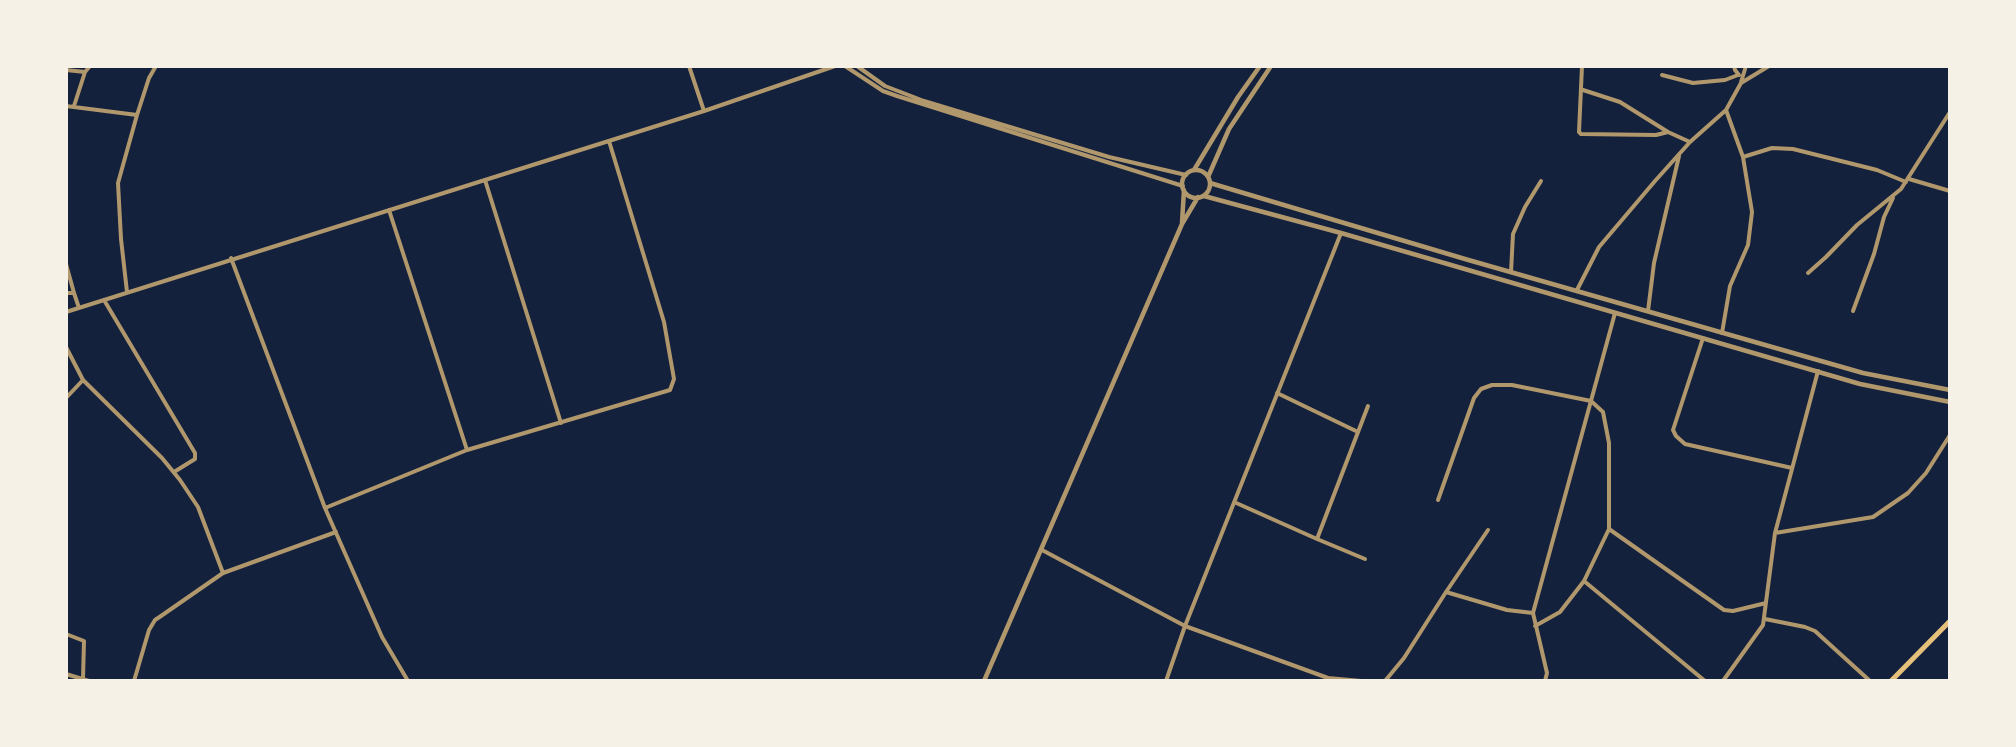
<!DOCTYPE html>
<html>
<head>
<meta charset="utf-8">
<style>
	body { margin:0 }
	#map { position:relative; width:2016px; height:747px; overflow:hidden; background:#14213d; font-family:"Noto Sans",sans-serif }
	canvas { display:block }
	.frame { position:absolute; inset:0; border:68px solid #f6f1e7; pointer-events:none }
</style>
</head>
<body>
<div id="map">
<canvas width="2016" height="747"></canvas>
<div class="frame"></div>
</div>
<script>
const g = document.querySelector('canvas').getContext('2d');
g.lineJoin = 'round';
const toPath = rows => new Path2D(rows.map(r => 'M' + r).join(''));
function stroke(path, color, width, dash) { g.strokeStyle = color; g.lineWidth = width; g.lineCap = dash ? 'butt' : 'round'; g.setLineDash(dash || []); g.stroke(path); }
const minor = toPath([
	[689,66,704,111],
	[845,66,883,91,897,96,1183,186],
	[857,66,885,86,924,101,1109,157,1186,175],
	[1582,66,1579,132,1581,134,1656,135,1668,132],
	[1734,66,1735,70,1739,75],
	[66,70,85,72],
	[1662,75,1693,83,1725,80,1738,75],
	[1741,82,1746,66],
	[1583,90,1620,102,1668,132,1690,142],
	[66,106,137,115],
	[74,106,85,72,90,66],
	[1743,157,1772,148,1793,149,1877,170,1906,182],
	[1909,179,1950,191],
	[485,180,561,423],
	[389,210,467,450],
	[231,258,325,508,382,637,408,681],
	[66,264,74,293],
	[1511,272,1513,234,1525,207,1541,181],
	[1808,273,1826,257,1857,225,1901,189,1950,112],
	[1577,290,1599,247,1655,181,1690,142,1726,110,1741,83,1769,66],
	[127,292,121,239,118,183,137,115,149,78,156,66],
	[66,293,74,293,79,308],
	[104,300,195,453,195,459,174,472],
	[1648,311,1654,263,1679,156],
	[1853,311,1874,254,1884,217,1893,198],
	[66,312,704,111,835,66],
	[1722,333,1730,286,1748,245,1752,212,1743,157,1726,110],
	[1703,338,1673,430,1676,436,1685,444,1792,468],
	[66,347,83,380,162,458,180,480,198,507,223,573],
	[1277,393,1358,432],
	[66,398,83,380],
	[1438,500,1474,398,1481,389,1492,385,1512,385,1591,401,1603,412,1609,443,1609,529,1584,581,1560,612,1535,626],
	[1234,502,1317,539],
	[325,508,467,450,670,390,674,379,664,322,609,141],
	[1609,529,1724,610,1733,611,1766,603],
	[1775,533,1818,371],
	[1042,550,1185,626,1328,678,1328,681],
	[1365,559,1317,539,1368,406],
	[1584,581,1705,681],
	[1446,592,1507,610,1533,613],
	[1765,619,1805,627,1815,631,1870,681],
	[66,634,84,641,83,679],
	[66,674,89,681],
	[1328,678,1361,681],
	[134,681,149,630,155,620,161,616,223,573,336,532],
	[1166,681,1185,626,1341,233],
	[1385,681,1404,658,1446,592,1488,530],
	[1545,681,1547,673,1533,613,1615,313],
	[1723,681,1763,625,1775,533,1873,517,1908,493,1926,473,1950,435]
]);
const tertiary = toPath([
	[1194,170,1238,97,1260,66],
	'1182 184a14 14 0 1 1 28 0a14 14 0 1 1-28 0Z',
	[1208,177,1229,129,1271,66],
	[1210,183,1465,259,1863,373,1950,390],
	[1204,196,1341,233,1860,384,1950,402],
	[1182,223,1184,190],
	[984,681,1182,224,1198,197]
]);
const secondary = toPath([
	[1891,681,1950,621]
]);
stroke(minor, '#b1986c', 4);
stroke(tertiary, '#b1986c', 4.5);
stroke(secondary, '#e5c07b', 5);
</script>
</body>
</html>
